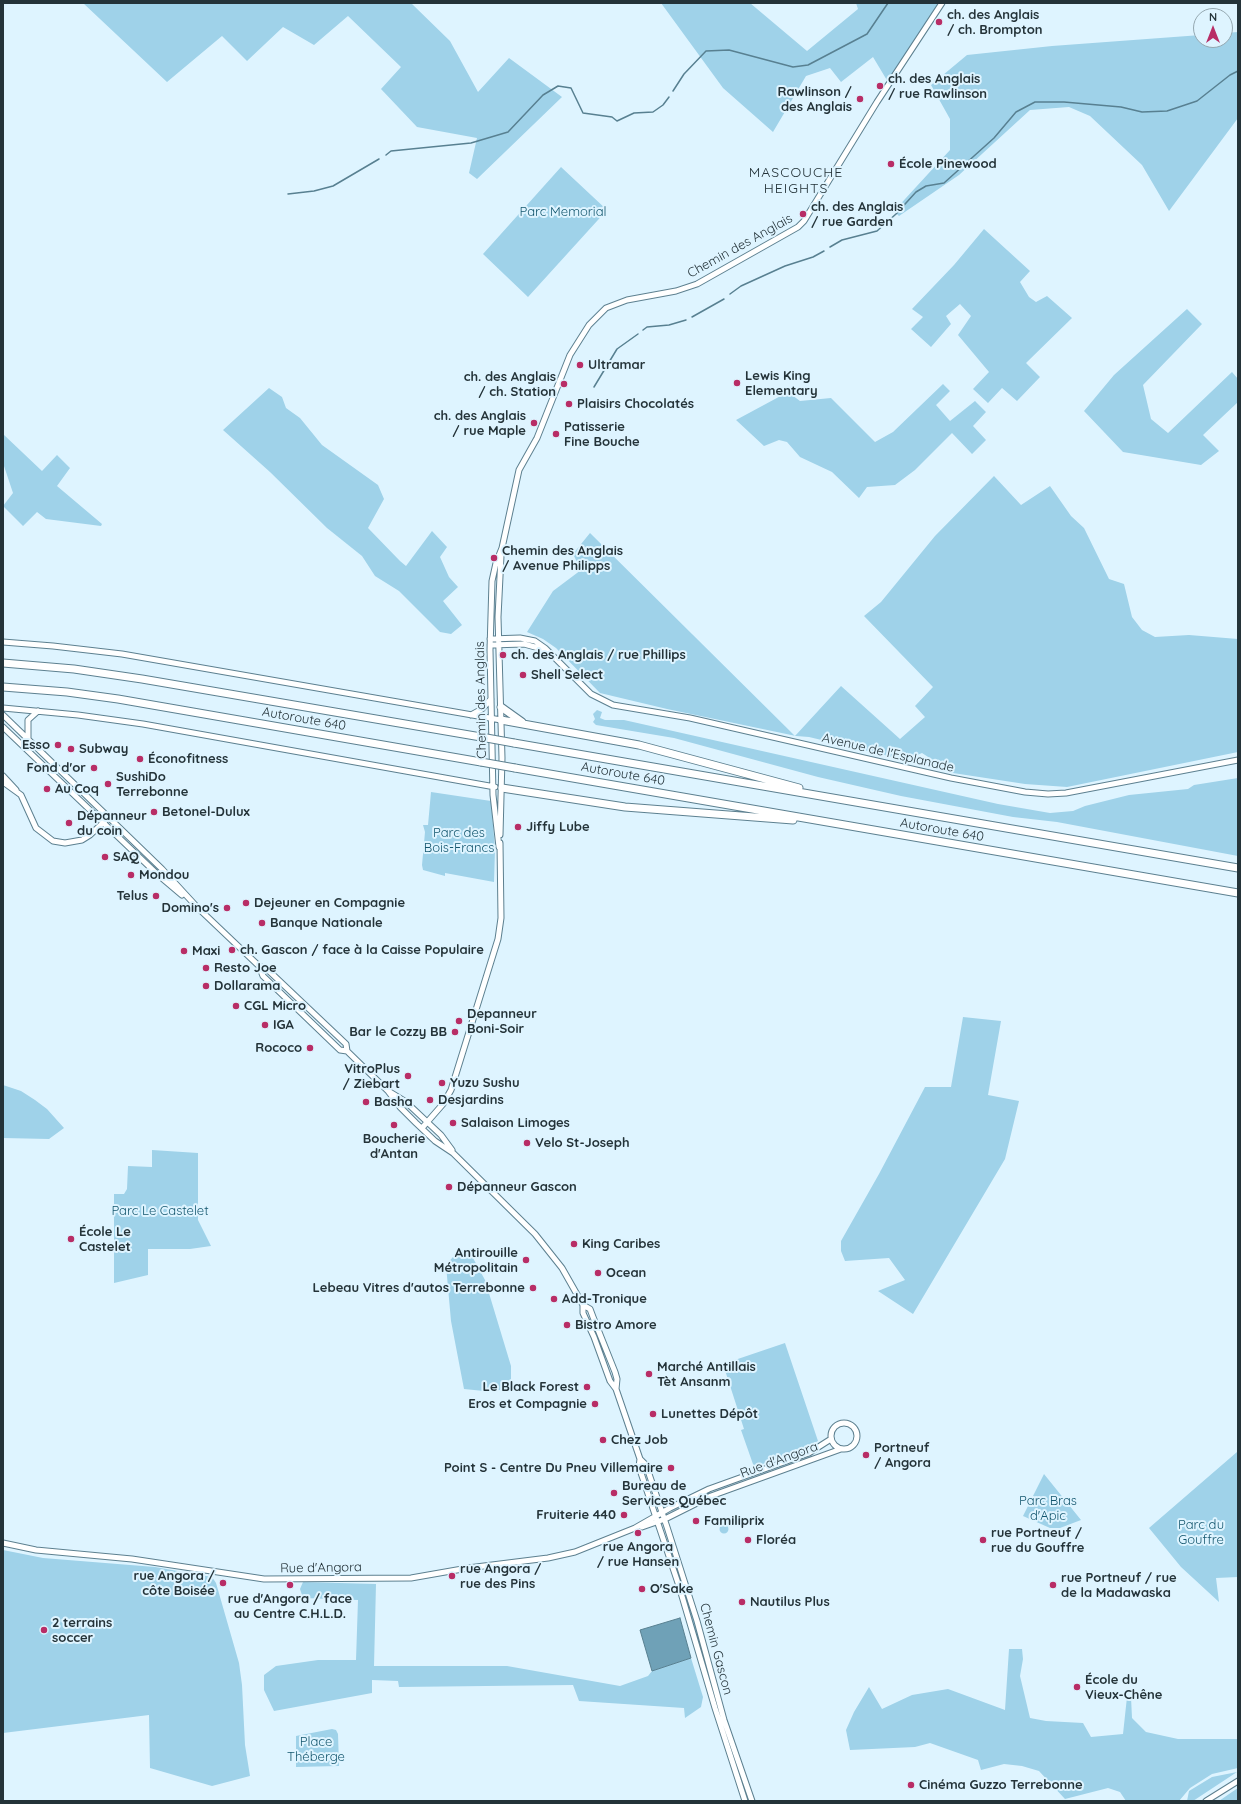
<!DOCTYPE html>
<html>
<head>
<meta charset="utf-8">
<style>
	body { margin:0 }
	#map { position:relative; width:1241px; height:1804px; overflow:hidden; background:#def4ff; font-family:Quicksand,sans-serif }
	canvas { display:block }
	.frame { position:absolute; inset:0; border:4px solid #243339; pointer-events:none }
	.north { position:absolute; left:1193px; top:8px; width:40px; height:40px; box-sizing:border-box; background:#def4ff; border:1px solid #94a7b0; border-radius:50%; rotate:0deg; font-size:11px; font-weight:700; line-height:16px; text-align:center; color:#243339 }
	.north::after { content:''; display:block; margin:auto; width:14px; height:18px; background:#b82d66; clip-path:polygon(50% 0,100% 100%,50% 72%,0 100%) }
</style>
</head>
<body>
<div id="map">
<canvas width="1241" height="1804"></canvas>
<div class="frame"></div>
<div class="north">N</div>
</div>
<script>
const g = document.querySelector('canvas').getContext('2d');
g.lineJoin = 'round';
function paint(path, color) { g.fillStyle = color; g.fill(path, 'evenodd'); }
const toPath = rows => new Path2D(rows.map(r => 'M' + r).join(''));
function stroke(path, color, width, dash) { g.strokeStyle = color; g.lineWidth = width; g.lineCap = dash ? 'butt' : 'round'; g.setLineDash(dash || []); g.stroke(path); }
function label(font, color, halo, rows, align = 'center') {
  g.font = font + ' Quicksand,sans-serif'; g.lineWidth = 4; g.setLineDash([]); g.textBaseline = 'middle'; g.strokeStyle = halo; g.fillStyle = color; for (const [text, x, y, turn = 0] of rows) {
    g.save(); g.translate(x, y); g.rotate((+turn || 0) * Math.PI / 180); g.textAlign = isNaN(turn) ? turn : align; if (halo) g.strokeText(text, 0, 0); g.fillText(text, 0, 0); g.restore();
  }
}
const green = toPath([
	[83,3,411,3,450,41,478,92,509,58,562,97,477,179,469,173,477,138,417,127,381,89,401,67,348,16,314,45,283,27,247,61,222,36,167,82],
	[661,3,750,3,807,51,858,9,856,3,941,3,888,82,873,57,841,82,830,68,806,76,773,132,723,88],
	[1238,32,1238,118,1169,211,1142,165,1090,116,1069,107,1030,110,959,175,899,216,894,211,950,150,950,119,931,85,967,55,1052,46,1201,35,1201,40,1225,40,1225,33],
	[561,167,607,210,528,297,483,254],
	[984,229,1030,271,1020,282,1029,297,1036,302,1047,296,1072,318,1026,363,1040,377,1017,401,1002,388,988,403,973,389,989,372,958,335,971,316,960,304,946,316,951,324,931,347,911,329,923,317,912,309,954,265],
	[1187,309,1202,324,1143,385,1151,419,1168,433,1232,372,1238,379,1238,402,1203,435,1219,451,1201,465,1123,452,1084,411,1114,375],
	[943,384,950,391,936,405,950,421,975,401,986,412,973,426,986,440,972,454,952,433,915,470,895,485,867,487,859,498,832,472,800,457,787,442,779,440,764,446,736,420,788,392,800,401,831,398,875,442,893,432],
	[269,388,282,397,286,408,300,418,322,445,378,485,384,499,368,528,400,561,406,566,432,531,447,547,440,557,449,577,458,587,443,601,462,625,451,634,440,632,399,591,375,576,362,556,327,528,270,472,223,430],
	[3,434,42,471,57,455,70,468,57,486,102,524,101,526,46,519,37,512,23,526,3,506,13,493,3,463],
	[994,476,1021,505,1050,486,1071,516,1084,528,1109,579,1124,584,1132,617,1142,630,1155,637,1189,635,1238,639,1238,752,1067,787,1025,784,953,773,922,753,905,760,809,737,796,736,667,709,600,693,556,648,543,639,527,632,553,591,581,570,573,554,590,533,795,736,841,686,900,739,925,717,915,706,933,687,864,616,881,602,935,536],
	[597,710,602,712,600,718,605,720,624,720,998,804,1050,813,1073,811,1085,806,1129,795,1188,789,1194,785,1238,778,1238,856,1057,822,1013,817,901,796,818,777,674,738,596,725,593,722,595,719,593,714],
	[431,792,491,801,495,849,494,882,445,873,445,876,423,870,422,865,425,832,423,825,428,825],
	[963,1017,1001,1021,988,1095,1019,1101,1005,1159,913,1314,878,1291,905,1280,889,1258,845,1261,841,1251,841,1241,879,1174,925,1087,951,1087],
	[3,1085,21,1091,35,1100,47,1109,64,1128,49,1139,3,1138],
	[152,1150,198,1153,198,1220,211,1246,190,1249,148,1249,148,1275,114,1283,114,1194,124,1194,127,1189,128,1166,152,1167],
	[468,1249,485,1280,511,1366,511,1380,500,1390,484,1391,464,1389,451,1321,446,1265,453,1257],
	[785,1343,818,1441,797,1452,754,1467,741,1430,744,1429,723,1364],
	[1237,1452,1238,1577,1216,1578,1219,1602,1181,1567,1149,1528],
	[1044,1474,1081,1520,1060,1528,1050,1528,1023,1516],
	'719.5 1529a4.5 4.5 0 1 1 9 0a4.5 4.5 0 1 1-9 0Z',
	[3,1550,43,1558,155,1567,212,1577,216,1583,239,1663,242,1685,245,1745,250,1776,212,1786,150,1768,149,1715,3,1733],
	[303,1582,376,1584,374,1666,507,1666,620,1686,648,1676,652,1671,691,1658,703,1697,701,1707,685,1718,684,1708,579,1701,573,1685,399,1687,398,1681,372,1680,372,1693,274,1711,264,1690,264,1675,276,1666,318,1660,356,1660,358,1600,303,1598,300,1589],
	[684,1594,692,1612,707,1667,706,1667],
	[1009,1649,1022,1649,1023,1659,1020,1676,1030,1718,1046,1721,1083,1723,1091,1737,1123,1734,1127,1697,1131,1697,1132,1718,1146,1732,1178,1739,1238,1739,1238,1768,1212,1774,1190,1788,1179,1801,1126,1801,1120,1792,1108,1788,1065,1799,1039,1771,1022,1766,1004,1764,981,1770,978,1760,930,1743,915,1747,850,1750,846,1730,854,1712,869,1687,882,1709,912,1695,948,1689,1005,1710],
	[332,1729,336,1730,338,1734,339,1766,296,1767,296,1736],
	[1237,1772,1193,1801,1187,1801,1189,1791,1212,1777],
	[1238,1788,1238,1801,1219,1801,1232,1792]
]);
const water = toPath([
	[680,1618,691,1658,652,1671,640,1630,680,1618]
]);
const stream = toPath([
	[673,91,684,74,706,51,729,50,793,67,808,65,867,34,888,3],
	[386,155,391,151,471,143,508,132,543,95,558,86,571,88,583,113,612,117,617,121,634,113,653,112,663,105,669,97],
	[288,194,314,191,333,186,379,159],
	[830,247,842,240,877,231,896,214,916,192,926,186,944,183,994,138,1016,112,1035,102,1064,102,1121,107,1142,112,1167,111,1197,101,1230,75,1238,71],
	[730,294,741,286,785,266,813,257,824,251],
	[692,317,724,299],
	[643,330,647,327,669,325,686,320],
	[594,387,617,349,638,334]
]);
const secondary = toPath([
	[490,639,520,638,535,641,545,648,591,694,613,705,690,718,951,778,1025,792,1048,794,1066,793,1238,760],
	[3,642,53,646,122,654,501,720],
	[490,645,524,644,542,649],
	[3,708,78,715,143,724,495,787],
	[3,715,162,869,197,907,259,966,269,971,346,1044,347,1051],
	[471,715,482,709,491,699],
	[3,727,156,873,182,895],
	[28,739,28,720,38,711],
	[3,776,16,790],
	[3,782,21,795,36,828,53,841,65,843,82,840,90,835,109,817],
	[500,835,502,758,498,617,501,556],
	[499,847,493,795,490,650,492,581,496,563,502,548,519,470,537,438,570,355,589,325,606,308,627,300,676,291,697,284,798,227,804,221,877,102,942,3],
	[259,966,263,976,340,1050,347,1051,388,1091,406,1102,441,1135,452,1150],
	[388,1091,400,1107,416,1123,435,1141,453,1153,535,1234,562,1268,583,1305,590,1309,593,1317,615,1372,617,1379,616,1389,640,1459,646,1465,667,1527,697,1621,724,1720,752,1801],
	[422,1128,443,1104,451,1090,498,939,501,918,500,843],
	[583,1305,583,1313,594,1337,610,1381,616,1389],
	'831 1436a13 13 0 1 1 26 0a13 13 0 1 1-26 0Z',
	[640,1459,639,1467,679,1586,715,1708,745,1801],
	[642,1527,665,1519,711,1496,841,1449],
	[3,1543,36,1550,132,1559,264,1579,411,1578,468,1568,548,1558,575,1552,635,1528,670,1508,709,1489,809,1453,831,1439],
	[1206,1801,1238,1781]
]);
const highway = toPath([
	[3,663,74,669,142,679,481,737],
	[3,687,67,692,118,699,481,762],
	[501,707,522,722],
	[501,720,639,745,799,788],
	[514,743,1238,868],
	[515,768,1238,893],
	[502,788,625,807,793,820]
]);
const highwayBridge = toPath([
	[481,737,514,743],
	[481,762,515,768]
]);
const markers = [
	[939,22,4,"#b82d66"],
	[880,86,4,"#b82d66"],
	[860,99,4,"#b82d66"],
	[891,164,4,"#b82d66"],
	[803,214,4,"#b82d66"],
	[580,365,4,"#b82d66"],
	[737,383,4,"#b82d66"],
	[564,384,4,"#b82d66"],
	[569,404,4,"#b82d66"],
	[534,423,4,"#b82d66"],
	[556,434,4,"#b82d66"],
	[494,558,4,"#b82d66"],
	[503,655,4,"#b82d66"],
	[523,675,4,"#b82d66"],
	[58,745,4,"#b82d66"],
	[71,749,4,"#b82d66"],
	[140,759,4,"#b82d66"],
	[94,768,4,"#b82d66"],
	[108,784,4,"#b82d66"],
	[47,789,4,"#b82d66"],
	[154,812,4,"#b82d66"],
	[69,823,4,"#b82d66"],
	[518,827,4,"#b82d66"],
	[105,857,4,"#b82d66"],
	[131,875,4,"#b82d66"],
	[156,896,4,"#b82d66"],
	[246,903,4,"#b82d66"],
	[227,908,4,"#b82d66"],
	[262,923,4,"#b82d66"],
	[232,950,4,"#b82d66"],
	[184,951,4,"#b82d66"],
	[206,968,4,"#b82d66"],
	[206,986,4,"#b82d66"],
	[236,1006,4,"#b82d66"],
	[459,1021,4,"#b82d66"],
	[265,1025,4,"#b82d66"],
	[455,1032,4,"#b82d66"],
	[310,1048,4,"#b82d66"],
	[408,1076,4,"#b82d66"],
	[442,1083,4,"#b82d66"],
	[430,1100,4,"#b82d66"],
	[366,1102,4,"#b82d66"],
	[453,1123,4,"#b82d66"],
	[394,1125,4,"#b82d66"],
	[527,1143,4,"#b82d66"],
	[449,1187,4,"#b82d66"],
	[71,1239,4,"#b82d66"],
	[574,1244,4,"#b82d66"],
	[526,1260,4,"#b82d66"],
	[598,1273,4,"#b82d66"],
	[533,1288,4,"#b82d66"],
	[554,1299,4,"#b82d66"],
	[567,1325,4,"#b82d66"],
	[649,1374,4,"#b82d66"],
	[587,1387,4,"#b82d66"],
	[595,1404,4,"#b82d66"],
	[653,1414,4,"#b82d66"],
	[603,1440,4,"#b82d66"],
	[866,1455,4,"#b82d66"],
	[671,1468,4,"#b82d66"],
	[614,1493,4,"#b82d66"],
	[624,1515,4,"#b82d66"],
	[696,1521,4,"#b82d66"],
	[638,1533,4,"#b82d66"],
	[748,1540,4,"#b82d66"],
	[983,1540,4,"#b82d66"],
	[452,1576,4,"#b82d66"],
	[223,1583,4,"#b82d66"],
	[290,1585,4,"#b82d66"],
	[1053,1585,4,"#b82d66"],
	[642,1589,4,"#b82d66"],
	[742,1602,4,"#b82d66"],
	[44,1630,4,"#b82d66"],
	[1077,1687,4,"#b82d66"],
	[911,1785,4,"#b82d66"]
];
const poiNames = [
	["ch. des Anglais",947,15],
	["/ ch. Brompton",947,30],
	["ch. des Anglais",888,79],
	["/ rue Rawlinson",888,94],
	["Rawlinson /",852,92,"right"],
	["des Anglais",852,107,"right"],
	["École Pinewood",899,164],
	["ch. des Anglais",811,207],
	["/ rue Garden",811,222],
	["Ultramar",588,365],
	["Lewis King",745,376],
	["Elementary",745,391],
	["ch. des Anglais",556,377,"right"],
	["/ ch. Station",556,392,"right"],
	["Plaisirs Chocolatés",577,404],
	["ch. des Anglais",526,416,"right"],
	["/ rue Maple",526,431,"right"],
	["Patisserie",564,427],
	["Fine Bouche",564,442],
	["Chemin des Anglais",502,551],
	["/ Avenue Philipps",502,566],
	["ch. des Anglais / rue Phillips",511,655],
	["Shell Select",531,675],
	["Esso",50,745,"right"],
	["Subway",79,749],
	["Éconofitness",148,759],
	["Fond d'or",86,768,"right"],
	["SushiDo",116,777],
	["Terrebonne",116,792],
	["Au Coq",55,789],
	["Betonel-Dulux",162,812],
	["Dépanneur",77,816],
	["du coin",77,831],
	["Jiffy Lube",526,827],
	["SAQ",113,857],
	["Mondou",139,875],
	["Telus",148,896,"right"],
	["Dejeuner en Compagnie",254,903],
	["Domino's",219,908,"right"],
	["Banque Nationale",270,923],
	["ch. Gascon / face à la Caisse Populaire",240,950],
	["Maxi",192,951],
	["Resto Joe",214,968],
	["Dollarama",214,986],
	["CGL Micro",244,1006],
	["Depanneur",467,1014],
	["Boni-Soir",467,1029],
	["IGA",273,1025],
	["Bar le Cozzy BB",447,1032,"right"],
	["Rococo",302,1048,"right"],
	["VitroPlus",400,1069,"right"],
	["/ Ziebart",400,1084,"right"],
	["Yuzu Sushu",450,1083],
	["Desjardins",438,1100],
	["Basha",374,1102],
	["Salaison Limoges",461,1123],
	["Boucherie",394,1139,"center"],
	["d'Antan",394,1154,"center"],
	["Velo St-Joseph",535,1143],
	["Dépanneur Gascon",457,1187],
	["École Le",79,1232],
	["Castelet",79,1247],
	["King Caribes",582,1244],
	["Antirouille",518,1253,"right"],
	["Métropolitain",518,1268,"right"],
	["Ocean",606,1273],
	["Lebeau Vitres d'autos Terrebonne",525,1288,"right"],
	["Add-Tronique",562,1299],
	["Bistro Amore",575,1325],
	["Marché Antillais",657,1367],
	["Tèt Ansanm",657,1382],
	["Le Black Forest",579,1387,"right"],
	["Eros et Compagnie",587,1404,"right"],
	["Lunettes Dépôt",661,1414],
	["Chez Job",611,1440],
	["Portneuf",874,1448],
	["/ Angora",874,1463],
	["Point S - Centre Du Pneu Villemaire",663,1468,"right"],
	["Bureau de",622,1486],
	["Services Québec",622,1501],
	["Fruiterie 440",616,1515,"right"],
	["Familiprix",704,1521],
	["rue Portneuf /",991,1533],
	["rue du Gouffre",991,1548],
	["Floréa",756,1540],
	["rue Angora",638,1547,"center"],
	["/ rue Hansen",638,1562,"center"],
	["rue Angora /",460,1569],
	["rue des Pins",460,1584],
	["rue Angora /",215,1576,"right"],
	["côte Boisée",215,1591,"right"],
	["rue Portneuf / rue",1061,1578],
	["de la Madawaska",1061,1593],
	["O'Sake",650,1589],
	["rue d'Angora / face",290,1599,"center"],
	["au Centre C.H.L.D.",290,1614,"center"],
	["Nautilus Plus",750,1602],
	["2 terrains",52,1623],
	["soccer",52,1638],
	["École du",1085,1680],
	["Vieux-Chêne",1085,1695],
	["Cinéma Guzzo Terrebonne",919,1785]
];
const parkNames = [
	["Parc Memorial",563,212],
	["Parc des",459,833],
	["Bois-Francs",459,848],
	["Parc Le Castelet",160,1211],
	["Parc Bras",1048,1501],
	["d'Apic",1048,1516],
	["Parc du",1201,1525],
	["Gouffre",1201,1540],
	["Place",316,1742],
	["Théberge",316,1757]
];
const streetNames = [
	["Chemin des Anglais",740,246,-29],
	["Chemin des Anglais",481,700,-91],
	["Autoroute 640",304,719,10],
	["Avenue de l'Esplanade",888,753,13],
	["Autoroute 640",623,774,10],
	["Autoroute 640",942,830,10],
	["Rue d'Angora",779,1460,-20],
	["Rue d'Angora",321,1568,-1],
	["Chemin Gascon",716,1649,75]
];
const neighbourhoodNames = [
	["MASCOUCHE",796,173],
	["HEIGHTS",796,189]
];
paint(green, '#9fd2e9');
paint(water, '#6fa1b7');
stroke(water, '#588091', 1);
stroke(stream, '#588091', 1.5);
stroke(secondary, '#5d8090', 7);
stroke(highway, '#5d8090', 9);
stroke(secondary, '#fff', 5);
stroke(highway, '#fff', 7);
stroke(highwayBridge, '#5d8090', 9, []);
stroke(highwayBridge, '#fff', 7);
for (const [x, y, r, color] of markers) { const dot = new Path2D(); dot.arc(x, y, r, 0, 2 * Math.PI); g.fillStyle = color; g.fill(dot); stroke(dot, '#def4ff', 1.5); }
label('bold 13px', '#243339', '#def4ff', poiNames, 'left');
label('13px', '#13566e', '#def4ff', parkNames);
label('13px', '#243339', '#def4ff', streetNames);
g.letterSpacing = '1px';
label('14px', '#243339', '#def4ff', neighbourhoodNames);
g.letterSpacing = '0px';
</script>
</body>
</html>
